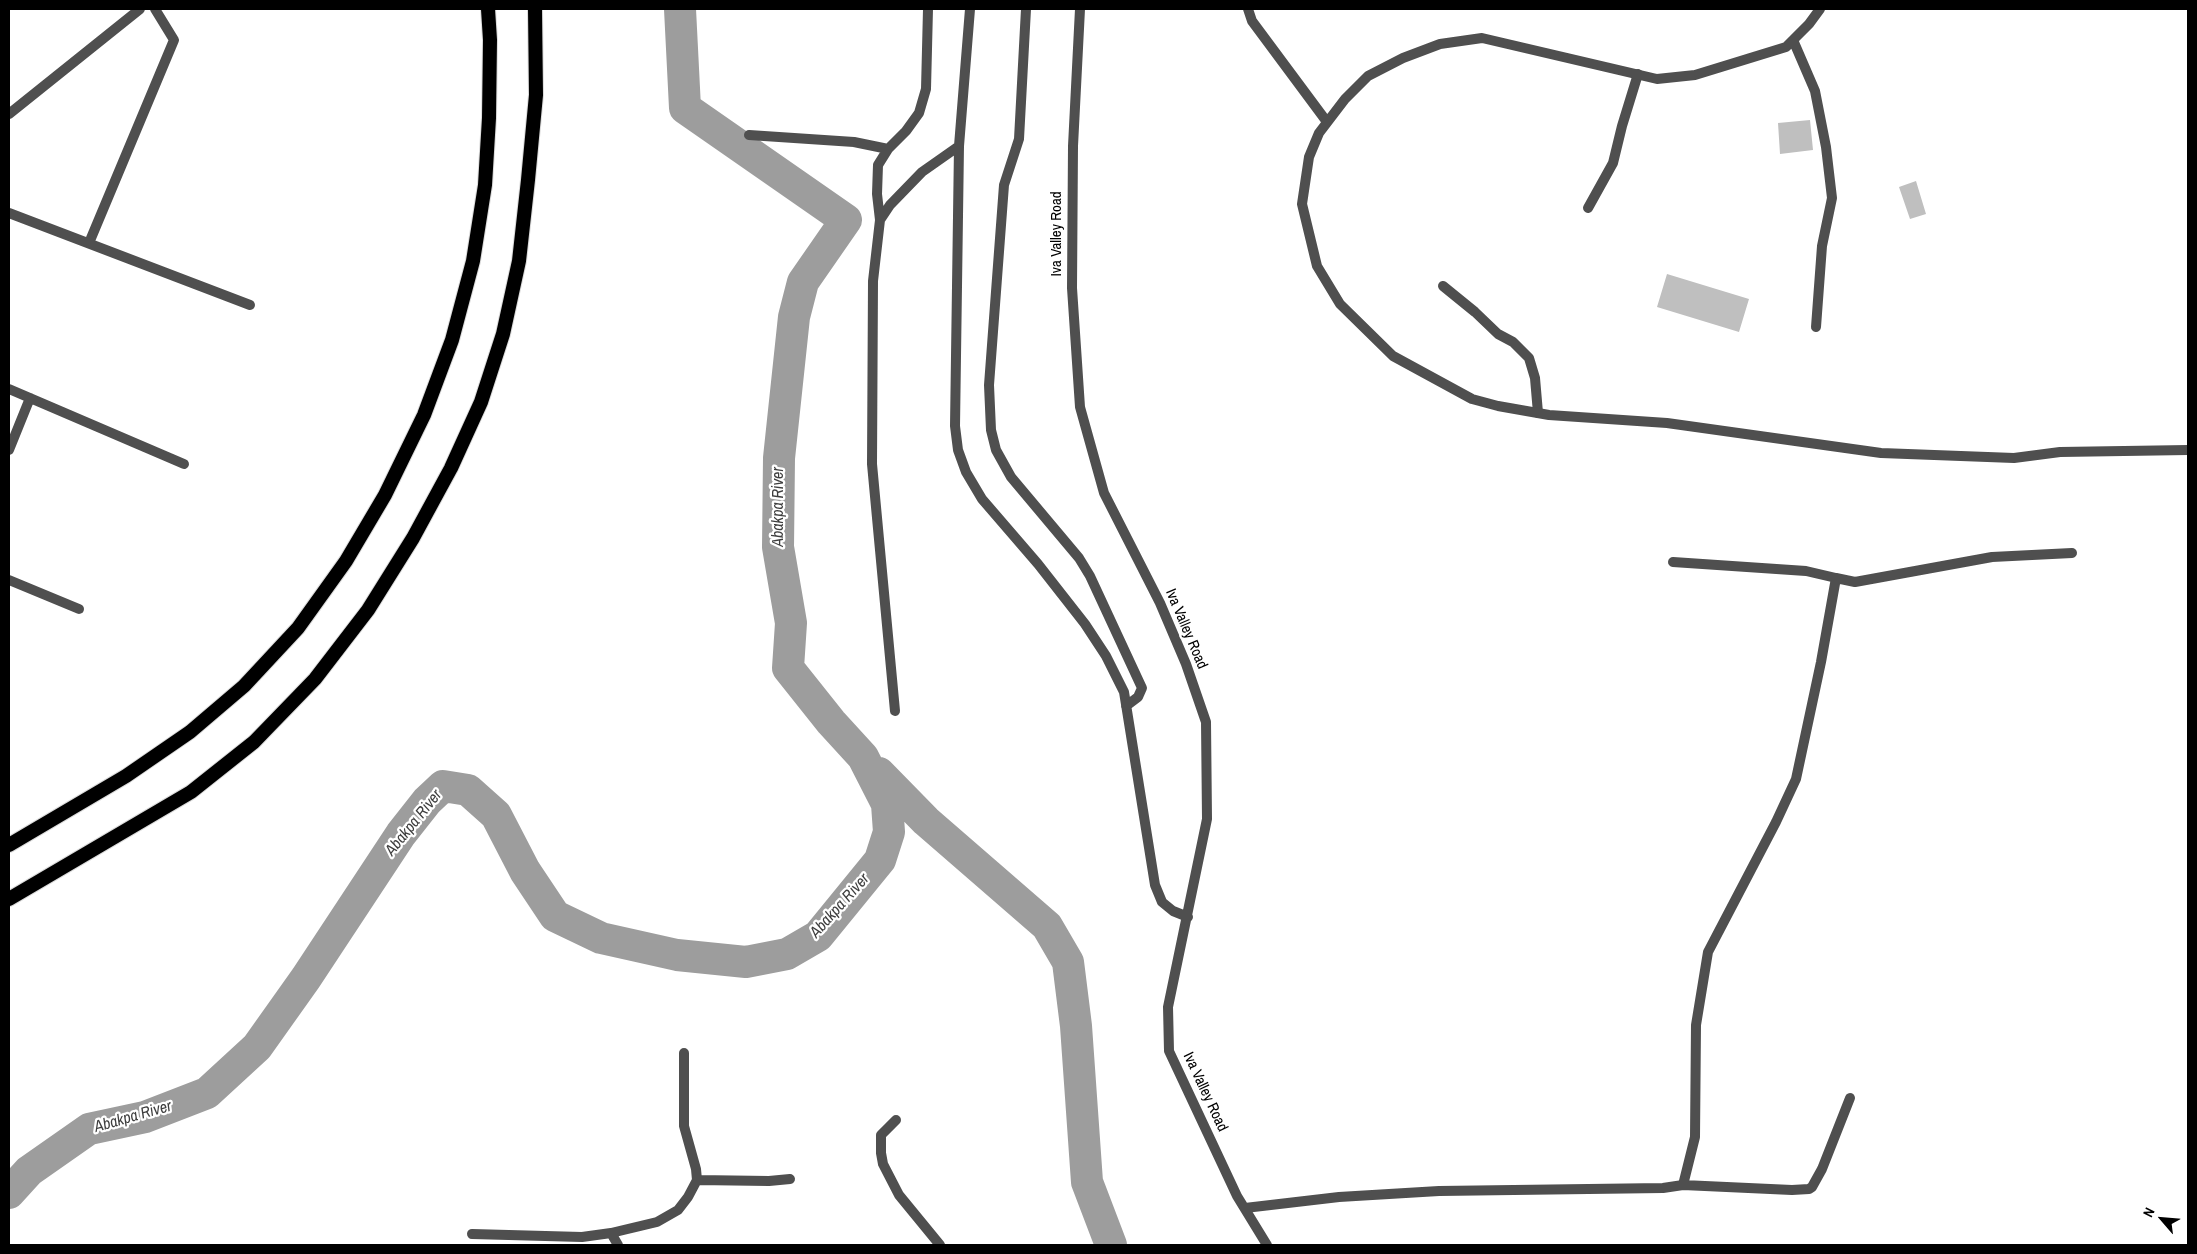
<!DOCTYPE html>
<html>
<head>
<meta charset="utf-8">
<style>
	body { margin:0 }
	#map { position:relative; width:2197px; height:1254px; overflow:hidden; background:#fff; font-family:"Archivo Narrow",sans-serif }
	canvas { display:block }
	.frame { position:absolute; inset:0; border:10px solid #000; pointer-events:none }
	.north { position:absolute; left:2137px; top:1194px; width:50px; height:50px; -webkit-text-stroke:4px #fff; paint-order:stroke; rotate:297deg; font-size:14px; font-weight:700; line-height:20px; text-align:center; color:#000 }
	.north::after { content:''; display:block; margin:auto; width:18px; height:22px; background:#000; clip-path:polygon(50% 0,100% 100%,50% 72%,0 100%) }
</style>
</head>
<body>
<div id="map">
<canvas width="2197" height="1254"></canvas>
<div class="frame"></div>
<div class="north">N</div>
</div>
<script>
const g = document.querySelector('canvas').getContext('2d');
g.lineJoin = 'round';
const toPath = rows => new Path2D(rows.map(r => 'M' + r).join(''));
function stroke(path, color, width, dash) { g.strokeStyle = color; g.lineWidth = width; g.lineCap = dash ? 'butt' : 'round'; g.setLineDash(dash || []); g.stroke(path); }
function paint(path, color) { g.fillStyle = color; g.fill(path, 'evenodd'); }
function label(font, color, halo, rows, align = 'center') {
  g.font = font + ' "Archivo Narrow",sans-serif'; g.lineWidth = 4.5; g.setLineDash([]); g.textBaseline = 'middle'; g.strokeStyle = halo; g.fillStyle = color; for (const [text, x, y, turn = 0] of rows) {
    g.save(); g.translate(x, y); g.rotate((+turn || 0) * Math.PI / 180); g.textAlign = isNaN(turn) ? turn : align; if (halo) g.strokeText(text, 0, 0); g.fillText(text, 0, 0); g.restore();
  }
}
const river = toPath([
	[879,773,926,821,1047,926,1068,962,1076,1026,1087,1182,1111,1245],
	[9,1193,29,1171,89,1129,145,1117,207,1093,257,1047,306,978,401,834,427,801,443,786,468,790,496,815,525,871,555,916,601,938,677,955,746,962,787,954,818,936,880,860,889,832,887,804,863,757,831,722,788,668,791,623,778,547,779,458,794,317,803,282,846,220,685,108,680,9]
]);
const building = toPath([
	[1810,120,1813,150,1780,154,1778,123],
	[1916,181,1926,214,1910,219,1899,187],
	[1667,274,1749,299,1739,332,1657,307]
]);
const service = toPath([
	[1588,208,1613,163,1622,126,1638,74],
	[1443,286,1475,312,1498,334,1513,342,1529,358,1535,378,1538,413]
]);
const minor = toPath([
	[970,9,959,146,955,426,958,450,966,472,982,499,1038,564,1085,624,1106,656,1124,692,1155,885,1162,902,1173,911,1188,917],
	[1026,9,1019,139,1004,185,989,385,991,430,996,450,1011,477,1079,558,1090,576,1142,688,1138,697,1126,706],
	[1080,9,1073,146,1072,288,1080,407,1104,493,1160,603,1186,664,1206,722,1207,819,1168,1007,1169,1051,1237,1196,1267,1245],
	[1248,9,1252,21,1327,122],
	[1820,9,1809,24,1786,47,1695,75,1657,79,1482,38,1440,44,1403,58,1368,76,1345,99,1319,133,1309,157,1302,204,1317,266,1340,304,1393,356,1472,399,1498,406,1549,415,1667,423,1881,453,2014,458,2060,452,2188,450],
	[1793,40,1815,91,1826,147,1832,198,1822,246,1816,327],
	[9,114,140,9],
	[749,135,854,142,888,149],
	[9,213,250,305],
	[880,220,877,194,878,165,888,149,906,131,919,113,926,89,928,9],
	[89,243,174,40,155,9],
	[9,389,184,464],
	[9,450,30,398],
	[1836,578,1855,582,1992,557,2072,553],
	[9,580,79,609],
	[895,711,872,464,873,281,880,220,890,205,922,172,959,146],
	[896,1120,881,1135,881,1153,883,1164,899,1195,940,1245],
	[697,1180,769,1181,790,1179],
	[1683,1185,1792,1190,1809,1189,1812,1187,1822,1169,1850,1098],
	[1245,1208,1339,1197,1439,1191,1663,1188,1683,1185,1695,1137,1696,1025,1708,952,1776,822,1796,779,1821,662,1836,578,1806,571,1673,562],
	[611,1233,657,1222,678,1210,688,1197,697,1180,696,1169,684,1126,684,1053],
	[472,1234,582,1237,611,1233,618,1245]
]);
const trunk = toPath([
	[9,845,126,776,190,732,244,686,298,628,346,561,385,495,424,415,452,340,473,261,485,185,489,118,490,40,488,9],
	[9,899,191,792,254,742,315,679,368,610,413,538,451,468,481,402,503,334,519,261,528,180,536,95,535,9]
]);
const streetNames = [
	["Iva Valley Road",1057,234,-90],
	["Iva Valley Road",1186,629,67],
	["Iva Valley Road",1205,1092,65]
];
const waterNames = [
	["Abakpa River",779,507,-90],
	["Abakpa River",414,823,-51],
	["Abakpa River",840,906,-48],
	["Abakpa River",133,1117,-16]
];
stroke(river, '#9d9d9d', 32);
paint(building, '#bfbfbf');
stroke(trunk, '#dbdbdb', 16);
stroke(service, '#4f4f4f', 10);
stroke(minor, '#4f4f4f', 10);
stroke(trunk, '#000', 14);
label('15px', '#000', '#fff', streetNames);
label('italic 16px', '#3e3e3e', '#fff', waterNames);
</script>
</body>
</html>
